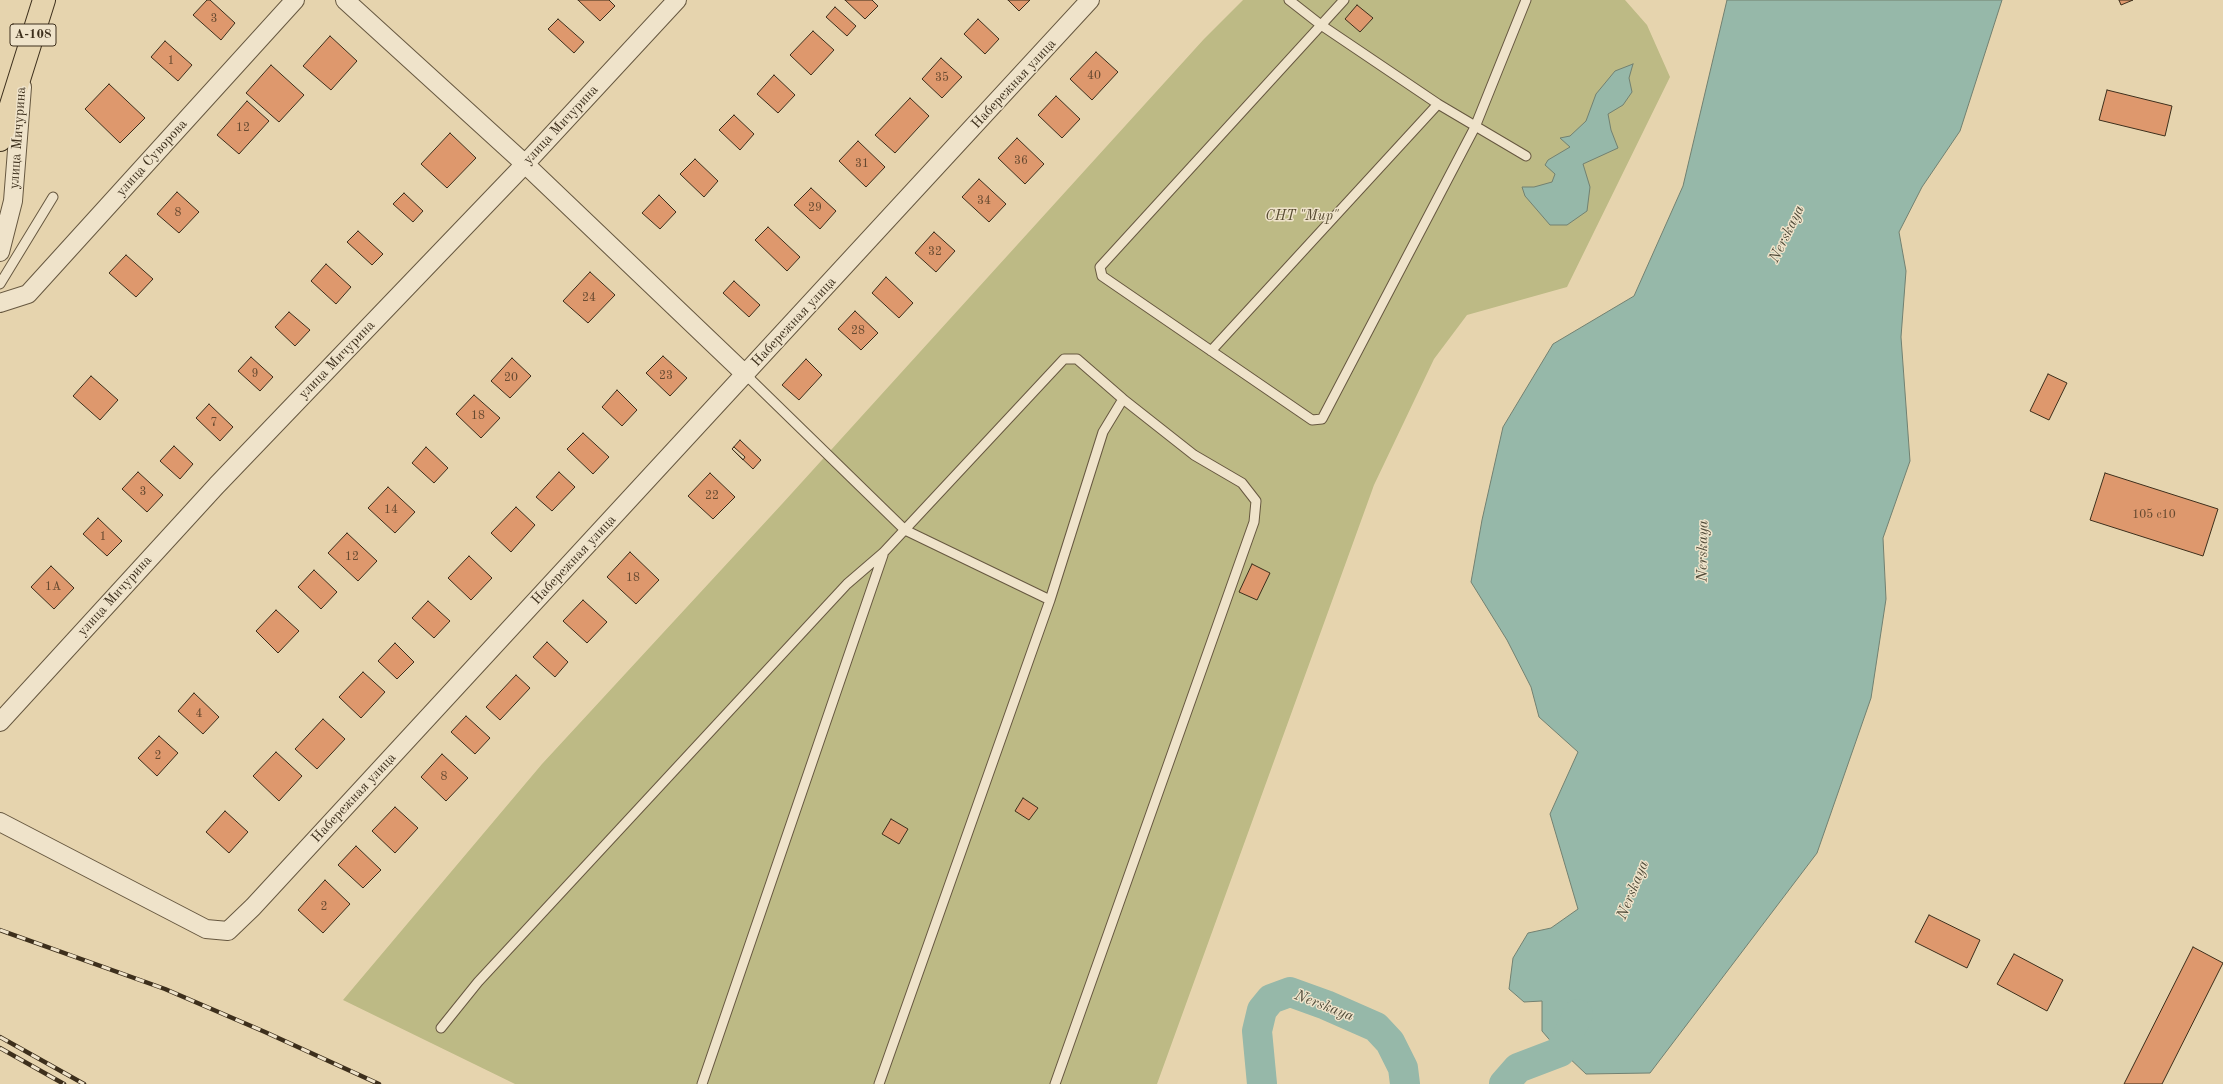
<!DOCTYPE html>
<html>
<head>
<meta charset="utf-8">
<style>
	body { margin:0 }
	canvas { display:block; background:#e6d4ae }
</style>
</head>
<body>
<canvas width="2223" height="1084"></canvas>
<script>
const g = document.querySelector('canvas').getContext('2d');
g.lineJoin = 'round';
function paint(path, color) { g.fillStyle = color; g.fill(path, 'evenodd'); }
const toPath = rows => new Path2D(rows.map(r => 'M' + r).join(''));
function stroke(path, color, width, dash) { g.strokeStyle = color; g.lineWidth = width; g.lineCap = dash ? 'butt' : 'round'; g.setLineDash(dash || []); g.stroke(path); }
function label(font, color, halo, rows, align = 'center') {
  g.font = font + ' "Old Standard TT",serif'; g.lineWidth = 3; g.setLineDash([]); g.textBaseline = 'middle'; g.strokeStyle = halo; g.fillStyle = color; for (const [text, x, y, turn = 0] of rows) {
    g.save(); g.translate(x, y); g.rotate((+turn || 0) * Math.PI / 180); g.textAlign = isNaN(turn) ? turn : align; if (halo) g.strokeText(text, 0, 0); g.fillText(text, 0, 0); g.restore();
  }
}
const green = toPath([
	[1243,0,1625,0,1647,25,1670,77,1567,287,1467,315,1434,359,1374,485,1157,1084,515,1084,343,1000,542,764,782,504,1204,39]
]);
const water = toPath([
	[1727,0,2002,0,1960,131,1922,187,1899,232,1906,271,1901,337,1910,461,1883,538,1886,599,1871,698,1817,853,1650,1073,1586,1074,1565,1054,1560,1052,1542,1031,1542,1001,1524,1002,1509,989,1513,958,1528,933,1551,928,1578,909,1550,814,1578,752,1539,717,1531,687,1507,640,1471,582,1482,520,1503,427,1553,344,1634,296,1683,186,1727,0],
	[1633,64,1629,78,1632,92,1623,105,1608,114,1611,130,1618,148,1583,164,1590,187,1587,211,1567,225,1550,225,1525,196,1522,187,1534,187,1552,182,1555,174,1545,165,1548,160,1570,147,1560,138,1570,136,1586,121,1596,94,1615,71,1633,64]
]);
const river = toPath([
	[1262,1084,1257,1031,1262,1010,1271,999,1290,992,1326,1005,1376,1027,1390,1042,1403,1068,1405,1084],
	[1504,1084,1518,1068,1560,1052,1578,1014]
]);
const building = toPath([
	[207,0,210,0,235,23,221,40,193,15,207,0],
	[578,0,609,0,615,6,600,21,578,0],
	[845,0,872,0,878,6,865,19,845,0],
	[1008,0,1030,0,1019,11,1008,0],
	[2119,0,2133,0,2121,5,2119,0],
	[1357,5,1373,18,1360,32,1345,19,1357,5],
	[835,7,856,26,847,36,826,17,835,7],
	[558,19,584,42,574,53,548,29,558,19],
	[978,19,999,39,985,54,964,34,978,19],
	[813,31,834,50,811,75,790,55,813,31],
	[330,36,357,61,331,90,303,66,330,36],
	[165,41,192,65,178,81,151,57,165,41],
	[1096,52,1118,72,1092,100,1070,79,1096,52],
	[941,58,962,77,942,98,922,79,941,58],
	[271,65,304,95,279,122,246,93,271,65],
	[774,75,795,95,778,113,757,94,774,75],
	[109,84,145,118,120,143,85,109,109,84],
	[2107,90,2172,106,2165,136,2099,120,2107,90],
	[1056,96,1080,119,1062,138,1038,115,1056,96],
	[910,98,929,116,895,153,875,135,910,98],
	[247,101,269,121,239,154,217,135,247,101],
	[734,115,754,134,740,150,719,130,734,115],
	[450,133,476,158,447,188,421,164,450,133],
	[1017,138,1044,164,1025,184,998,158,1017,138],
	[858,141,885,167,866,187,839,161,858,141],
	[695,159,718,181,704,197,680,174,695,159],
	[979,179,1006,204,989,222,962,197,979,179],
	[811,188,836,211,820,229,794,205,811,188],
	[177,192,199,212,179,233,157,214,177,192],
	[404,193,423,211,413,222,393,204,404,193],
	[659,195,676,212,660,229,642,213,659,195],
	[768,227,800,257,787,271,755,240,768,227],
	[358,231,383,254,372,265,347,242,358,231],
	[934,232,955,251,936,272,915,253,934,232],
	[126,255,153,279,136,297,109,273,126,255],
	[326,264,351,287,336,304,311,281,326,264],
	[590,272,615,295,588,323,563,301,590,272],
	[886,277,913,303,899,318,872,293,886,277],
	[734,281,760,305,749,317,723,293,734,281],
	[855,311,878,333,861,350,838,329,855,311],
	[289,312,310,330,295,346,275,327,289,312],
	[663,356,687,378,670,396,646,373,663,356],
	[251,357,273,377,260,391,238,371,251,357],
	[512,358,531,376,510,398,491,381,512,358],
	[806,359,822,375,799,400,782,385,806,359],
	[2048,374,2067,383,2049,420,2030,411,2048,374],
	[91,376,118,400,100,420,73,396,91,376],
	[617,390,637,410,622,426,602,407,617,390],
	[474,395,500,418,481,438,456,414,474,395],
	[209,404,233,427,220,441,196,418,209,404],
	[583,433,609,457,593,474,567,449,583,433],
	[740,440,761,460,753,469,732,449,740,440],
	[174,446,193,464,180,479,160,461,174,446],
	[426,447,448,468,434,483,412,463,426,447],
	[734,447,745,457,743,460,732,449,734,447],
	[138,472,163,495,147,512,122,489,138,472],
	[559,472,575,487,552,511,536,497,559,472],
	[710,473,735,497,713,519,688,496,710,473],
	[2105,473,2218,509,2203,556,2090,520,2105,473],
	[388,487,415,512,395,533,368,508,388,487],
	[516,507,535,525,511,552,491,533,516,507],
	[98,518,122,541,107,556,83,534,98,518],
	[347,533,377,561,358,581,328,553,347,533],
	[630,552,659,580,636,604,607,577,630,552],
	[469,556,492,578,471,600,448,578,469,556],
	[1252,564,1270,573,1257,600,1239,592,1252,564],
	[51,566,74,588,54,609,31,587,51,566],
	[314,570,337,592,321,609,298,587,314,570],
	[583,600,607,622,587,643,563,621,583,600],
	[428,601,450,621,434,638,412,618,428,601],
	[276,610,299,631,278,653,256,631,276,610],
	[547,642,568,662,555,677,533,657,547,642],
	[395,643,414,662,397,679,378,661,395,643],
	[363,672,385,692,361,718,339,697,363,672],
	[516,675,530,688,500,720,486,707,516,675],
	[194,693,219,717,203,734,178,711,194,693],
	[466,716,490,738,475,754,451,732,466,716],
	[323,719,345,739,317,769,295,749,323,719],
	[159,736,178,753,157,776,138,758,159,736],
	[276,752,302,776,279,801,253,776,276,752],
	[442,754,468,778,446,801,421,777,442,754],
	[1023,798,1038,808,1029,820,1015,811,1023,798],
	[395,807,418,828,395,853,372,831,395,807],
	[225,811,248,832,229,853,206,832,225,811],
	[891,819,908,829,899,844,882,834,891,819],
	[356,846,381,870,363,888,338,865,356,846],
	[325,880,350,904,323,933,298,910,325,880],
	[1929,915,1980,940,1967,968,1915,942,1929,915],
	[2193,947,2223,963,2162,1084,2124,1084,2193,947],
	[2014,954,2063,980,2047,1011,1997,984,2014,954]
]);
const lane = toPath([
	[1289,0,1321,25,1438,104,1526,156],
	[1344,0,1100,267,1102,276,1312,420,1322,419,1475,127,1526,0],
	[0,284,53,197],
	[1211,351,1438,104],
	[746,375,905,530,1050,600],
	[441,1028,478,982,847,584,883,553,1064,359,1077,359,1123,399,1194,455,1242,483,1256,501,1254,522,1055,1084],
	[702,1084,883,555],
	[879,1084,1050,600,1103,432,1123,399]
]);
const street = toPath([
	[345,0,525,164,746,375],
	[0,252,13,201,22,87],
	[0,303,28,294,295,0],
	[0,722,217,485,525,164,677,0],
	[0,822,206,929,228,931,253,907,1090,0]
]);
const highway = toPath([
	[0,140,44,0]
]);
const rail = toPath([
	[0,930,165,989,265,1032,379,1084],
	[0,1037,84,1084],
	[0,1048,64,1084]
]);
const numberNames = [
	["3",214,19],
	["1",171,61],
	["40",1094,76],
	["35",942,78],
	["12",243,128],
	["36",1021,161],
	["31",862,164],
	["34",984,201],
	["29",815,208],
	["8",178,213],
	["32",935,252],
	["24",589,298],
	["28",858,331],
	["9",255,374],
	["23",666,376],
	["20",511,378],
	["18",478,416],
	["7",214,423],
	["3",143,492],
	["22",712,496],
	["14",391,510],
	["105 с10",2154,515],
	["1",103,537],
	["12",352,557],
	["18",633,578],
	["1А",53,587],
	["4",199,714],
	["2",158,756],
	["8",444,777],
	["2",324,907]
];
const shields = [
	[33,35,46]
];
const shieldNames = [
	["А-108",33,35]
];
const streetNames = [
	["Набережная улица",1014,84,-47],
	["улица Мичурина",561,125,-47],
	["улица Мичурина",18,138,-86],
	["улица Суворова",152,158,-48],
	["Набережная улица",794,322,-47],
	["улица Мичурина",337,360,-46],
	["Набережная улица",574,560,-47],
	["улица Мичурина",115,596,-48],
	["Набережная улица",354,798,-47]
];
const parkNames = [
	["СНТ \"Мир\"",1302,216]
];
const waterNames = [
	["Nerskaya",1787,234,-64],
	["Nerskaya",1703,551,-89],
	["Nerskaya",1633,890,-68],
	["Nerskaya",1324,1006,21]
];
paint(green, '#bdba85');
paint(water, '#96b8a9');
stroke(water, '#728171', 1);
stroke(river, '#96b8a9', 30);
paint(building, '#de986d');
stroke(building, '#3d2f1c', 1);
stroke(lane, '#675840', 11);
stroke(street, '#675840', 20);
stroke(highway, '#3d2f1c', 24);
stroke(lane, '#efe3ca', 9);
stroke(street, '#efe3ca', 18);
stroke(highway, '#e6d4ae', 22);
stroke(rail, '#3d2f1c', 4.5);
stroke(rail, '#efe3ca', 3, [9]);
label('12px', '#654930', null, numberNames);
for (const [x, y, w] of shields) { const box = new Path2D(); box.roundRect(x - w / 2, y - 11, w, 22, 3); g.fillStyle = '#efe3ca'; g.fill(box); stroke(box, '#3d2f1c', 1); }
label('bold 13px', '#3d2f1c', null, shieldNames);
label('14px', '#3d2f1c', '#efe3ca', streetNames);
label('italic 14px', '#574b31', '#efe3ca', parkNames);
label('italic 15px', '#4f4a38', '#efe3ca', waterNames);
</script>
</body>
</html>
